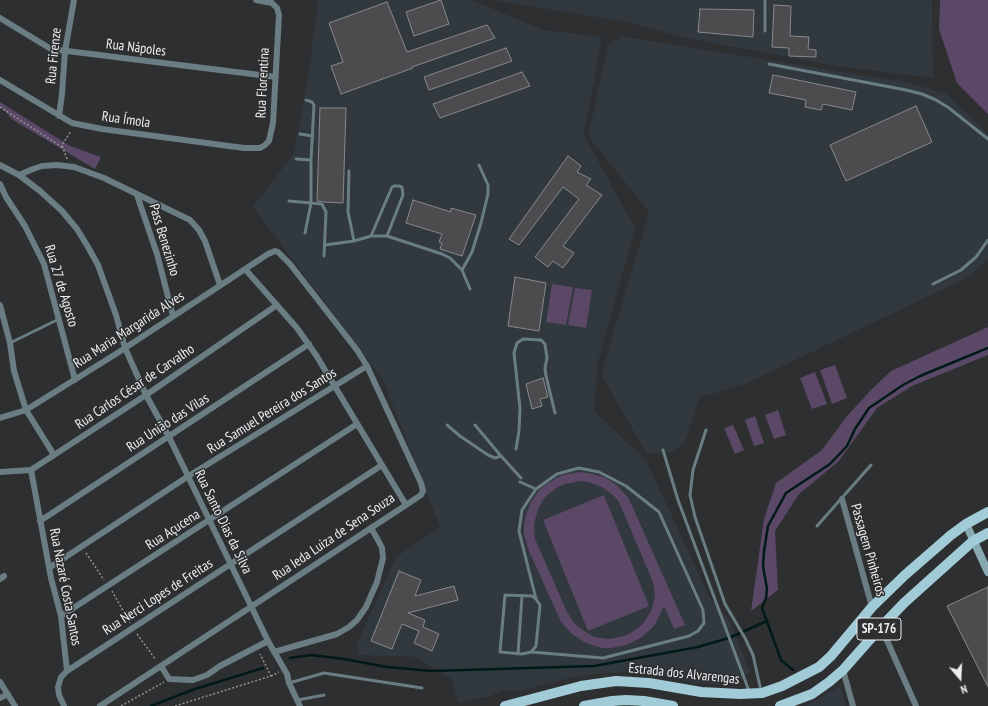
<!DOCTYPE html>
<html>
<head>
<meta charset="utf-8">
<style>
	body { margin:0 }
	#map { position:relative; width:988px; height:706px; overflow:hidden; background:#2d2f31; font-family:"PT Sans Narrow",sans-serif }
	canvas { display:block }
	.north { position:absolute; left:940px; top:658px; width:40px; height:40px; -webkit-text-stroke:3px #2d2f31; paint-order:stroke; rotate:161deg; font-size:11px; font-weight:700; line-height:16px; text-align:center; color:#edeef0 }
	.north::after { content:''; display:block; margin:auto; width:14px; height:18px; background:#edeef0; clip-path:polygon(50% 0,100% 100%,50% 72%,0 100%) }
</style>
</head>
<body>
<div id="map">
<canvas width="988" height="706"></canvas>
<div class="north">N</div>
</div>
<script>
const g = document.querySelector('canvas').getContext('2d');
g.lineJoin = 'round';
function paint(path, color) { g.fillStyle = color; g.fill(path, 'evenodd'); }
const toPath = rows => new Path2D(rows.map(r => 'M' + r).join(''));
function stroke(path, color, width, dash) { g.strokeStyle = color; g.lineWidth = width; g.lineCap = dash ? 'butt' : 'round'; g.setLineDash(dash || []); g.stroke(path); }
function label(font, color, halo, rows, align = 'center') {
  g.font = font + ' "PT Sans Narrow",sans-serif'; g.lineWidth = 3; g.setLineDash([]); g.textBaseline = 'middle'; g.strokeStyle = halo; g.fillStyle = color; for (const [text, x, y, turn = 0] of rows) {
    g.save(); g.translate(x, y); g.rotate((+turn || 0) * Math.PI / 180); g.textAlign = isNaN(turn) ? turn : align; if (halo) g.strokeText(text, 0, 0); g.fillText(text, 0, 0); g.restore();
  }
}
const built = toPath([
	[318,0,471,0,544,30,602,37,584,135,635,228,598,362,594,411,646,460,710,598,730,621,750,672,733,685,695,683,648,674,626,672,597,674,570,678,519,691,502,690,491,696,458,703,452,680,416,657,358,655,357,644,396,557,440,527,383,380,253,207,294,153,309,71],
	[494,0,932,0,933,78,836,66,685,38,627,22],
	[622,36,910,83,947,94,988,134,988,260,967,278,745,384,699,398,685,443,669,453,647,454,601,375,649,212,588,136,608,45],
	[840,686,846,706,807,706,807,705]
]);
const green = toPath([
	[940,0,988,0,988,114,957,83,939,29],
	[0,102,70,146,101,157,95,169,13,120,0,106],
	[552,284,573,287,566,325,546,322],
	[575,288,592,290,586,328,568,325],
	[988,327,988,355,912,386,877,408,838,462,799,494,775,531,778,590,751,611,764,519,776,483,822,450,847,416,872,389,891,371],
	[835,365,847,398,832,404,820,370],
	[815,372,827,404,812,409,800,378],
	[778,410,786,435,774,439,765,415],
	[755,416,764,443,754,446,745,420],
	[733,425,744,450,735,454,724,428],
	[579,472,588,473,604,477,618,486,629,499,685,625,674,629,664,606,654,626,642,637,627,645,611,648,602,648,586,643,572,634,561,622,529,551,524,535,524,526,525,518,531,502,541,488,555,479,563,475],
	[580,481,588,482,602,487,614,496,619,502,653,582,655,597,651,611,643,624,631,633,624,636,609,639,594,637,581,629,575,624,567,612,535,539,534,524,538,509,542,502,546,496,558,487,565,484],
	[604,495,649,606,588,631,543,520]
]);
const stream = toPath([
	[290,658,311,655,344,659,387,667,432,671,594,666,698,647,729,638,767,621],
	[793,670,781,660,762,608,766,598,767,589,763,566,764,551,768,526,786,493,830,464,847,446,855,429,869,408,903,385,920,376,988,348],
	[151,706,195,689,263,668]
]);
const building = toPath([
	[441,0,449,24,414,36,406,12,441,0],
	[387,2,407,52,487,25,495,38,412,67,413,68,341,94,331,66,343,62,329,23,387,2],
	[774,5,791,6,790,36,809,37,808,49,816,50,816,57,789,56,789,48,772,47,774,5],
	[700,9,754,10,753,37,698,32,700,9],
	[506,48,512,61,429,90,424,77,506,48],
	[522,72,530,86,440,118,433,104,522,72],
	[773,75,856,92,852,110,823,104,821,110,805,107,806,100,769,93,773,75],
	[916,106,932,142,846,181,830,145,916,106],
	[320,108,346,108,343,203,324,202,317,201,320,108],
	[568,156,581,166,577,172,591,179,586,185,602,195,563,246,574,253,563,268,553,261,548,267,535,257,579,199,563,187,519,245,509,239,568,156],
	[413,200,451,212,451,208,476,215,462,256,440,249,442,243,439,242,442,234,406,223,413,200],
	[515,277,546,283,539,331,508,326,515,277],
	[543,378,548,397,540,399,542,406,532,409,526,384,543,378],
	[399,571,421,580,415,596,454,586,458,600,408,613,425,620,423,627,439,634,432,651,414,643,419,631,402,624,392,649,371,641,399,571],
	[988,587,988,687,947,606,988,587]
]);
const path = toPath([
	[0,107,62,147],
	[67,159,62,145,71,131],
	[86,553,104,580],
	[112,591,130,623],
	[137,634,156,660],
	[271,676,279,672],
	[121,706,164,682],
	[175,706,271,676,260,654]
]);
const lane = toPath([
	[765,31,765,0],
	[769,64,906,90,922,94,936,100,949,108,988,139],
	[300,134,313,136],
	[296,159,311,160],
	[349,171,348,212,354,241],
	[289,201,322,204,326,212,324,256],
	[305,233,311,203,311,160,314,105,312,102,306,100],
	[371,236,392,187,394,186,399,186,402,187,403,195,387,236],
	[325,245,354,241,371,236,387,236,442,254,450,258,462,270,470,289],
	[462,270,472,252,481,223,488,194,488,185,479,165],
	[933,284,961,270,976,257,988,240],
	[10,343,59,319],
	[447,425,460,436,488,455,495,458,501,456,475,425],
	[706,430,693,470,690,495,695,517,725,604,745,638,753,655,761,691],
	[516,449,519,431,520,408,514,353,517,343,523,339,541,340,545,344,547,358,545,368,546,376,555,413],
	[663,450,678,500,749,691],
	[501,456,521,478],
	[520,482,536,489],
	[817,526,871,465],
	[505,595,532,596,536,599,540,605,536,646,531,652,522,654,500,652,505,595],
	[531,652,603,658,689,636,698,631,704,623,703,610,659,512,626,486,599,472,579,468,557,474,536,489,522,510,519,531,536,599],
	[518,654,522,596],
	[289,683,324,673,422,688],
	[298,700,324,695]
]);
const street = toPath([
	[0,18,51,49,276,77],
	[0,80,72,123,102,129,244,148,260,148,265,145,269,141,273,123,279,15,277,8,272,3,256,0],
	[59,116,62,94,65,51,74,0],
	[0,165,19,175,40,191,62,211,77,229,88,247,98,265,116,315,125,348,146,395,169,437,268,641,287,674,289,683,300,706],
	[19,175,33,169,42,166,57,165,74,167,104,178,190,220,199,230,205,241,220,285],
	[0,184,6,197,25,226,44,264,75,380],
	[137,195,157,254,173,316],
	[0,305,10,343,14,371,26,410,54,455],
	[0,418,26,410,119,352,268,254,275,251,278,252,290,264,357,350,367,366,421,483,423,491,421,495,406,505],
	[31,470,51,578,61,616,67,671,61,677,58,687,59,695,64,706],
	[0,472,31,470,146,395,277,305],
	[842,499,872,607],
	[40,521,309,344],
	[49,568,187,477,367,366],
	[0,579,4,576],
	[61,616,357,424],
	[881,627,916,706],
	[274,652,337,634,349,627,357,620,366,607,377,582,383,558,382,548,378,540,371,528],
	[161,666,169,679,193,680,207,675,220,666,268,641],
	[843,670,853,706],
	[67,671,382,465],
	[0,682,15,706],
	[0,698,8,694],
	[100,706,406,505,316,355,297,328,245,269]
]);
const secondary = toPath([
	[966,524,988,572]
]);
const primary = toPath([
	[505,706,581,686,616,681,649,683,701,692,740,694,762,693,782,686,819,667,831,656,872,607,905,575,951,535,966,524,988,512],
	[584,706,612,701,626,700,644,701,673,706],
	[780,706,812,694,829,682,843,670,881,627,904,603,973,541,988,533]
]);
const shields = [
	[879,629,44]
];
const shieldNames = [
	["SP-176",879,629]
];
const streetNames = [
	["Rua Nápoles",136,48,7],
	["Rua Firenze",54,56,-84],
	["Rua Florentina",263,83,-87],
	["Rua Ímola",126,120,8],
	["Pass Benezinho",164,240,73],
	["Rua 27 de Agosto",61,286,73],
	["Rua Maria Margarida Alves",129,330,-33],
	["Rua Carlos César de Carvalho",135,387,-34],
	["Rua Samuel Pereira dos Santos",272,411,-32],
	["Rua União das Vilas",168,423,-33],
	["Rua Santo Dias da Silva",223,522,64],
	["Rua Açucena",173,530,-33],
	["Rua Ieda Luiza de Sena Souza",334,537,-34],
	["Passagem Pinheiros",868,550,74],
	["Rua Nazaré Costa Santos",65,587,79],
	["Rua Nerci Lopes de Freitas",158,597,-33],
	["Estrada dos Alvarengas",684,674,6]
];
paint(built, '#31383e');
paint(green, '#5a4866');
stroke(stream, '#011a18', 2.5);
paint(building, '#4c4c4f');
stroke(building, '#88898c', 1);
stroke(path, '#919395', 1.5, [2, 2]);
stroke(lane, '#697d82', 3);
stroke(street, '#697d82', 6);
stroke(secondary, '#89a9b2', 8);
stroke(primary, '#a1cbd6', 10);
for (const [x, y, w] of shields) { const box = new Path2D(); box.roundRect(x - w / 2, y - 11, w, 22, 3); g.fillStyle = '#2d2f31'; g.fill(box); stroke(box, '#edeef0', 1); }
label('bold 13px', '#edeef0', null, shieldNames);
label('14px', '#edeef0', '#2d2f31', streetNames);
</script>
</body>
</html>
